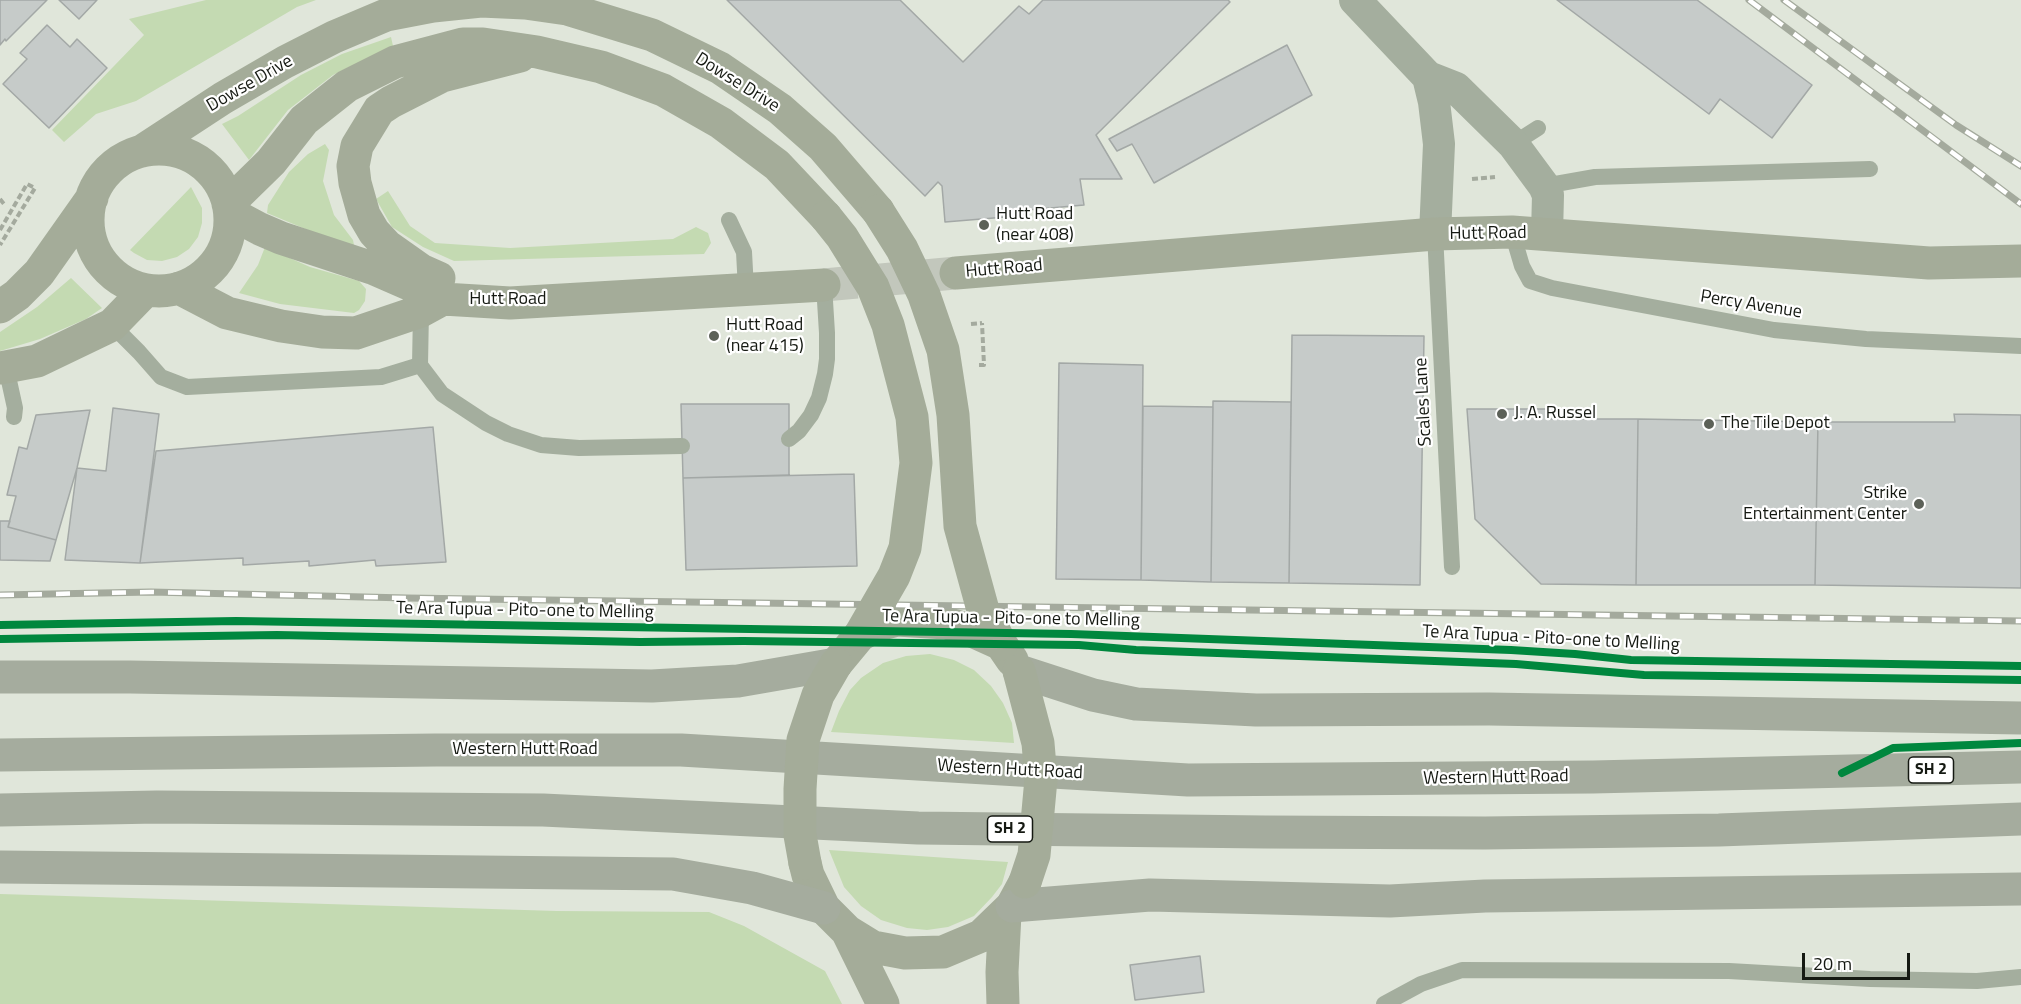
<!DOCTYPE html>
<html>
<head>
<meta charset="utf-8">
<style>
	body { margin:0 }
	#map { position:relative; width:2021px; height:1004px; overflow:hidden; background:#e0e6da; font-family:"Titillium Web",sans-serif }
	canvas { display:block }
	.scale { position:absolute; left:1802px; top:953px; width:108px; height:27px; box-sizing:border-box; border:3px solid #151912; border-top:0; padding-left:8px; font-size:18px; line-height:21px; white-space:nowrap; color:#151912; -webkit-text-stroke:4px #fff; paint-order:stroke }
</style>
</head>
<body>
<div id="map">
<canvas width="2021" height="1004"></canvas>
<div class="scale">20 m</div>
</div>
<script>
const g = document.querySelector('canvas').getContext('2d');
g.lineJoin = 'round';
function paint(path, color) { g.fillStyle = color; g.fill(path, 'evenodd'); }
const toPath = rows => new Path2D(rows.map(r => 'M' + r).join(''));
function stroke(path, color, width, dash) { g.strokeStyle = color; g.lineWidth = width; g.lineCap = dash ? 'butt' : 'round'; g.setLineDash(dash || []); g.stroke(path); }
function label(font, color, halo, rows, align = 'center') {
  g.font = font + ' "Titillium Web",sans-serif'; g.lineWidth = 4.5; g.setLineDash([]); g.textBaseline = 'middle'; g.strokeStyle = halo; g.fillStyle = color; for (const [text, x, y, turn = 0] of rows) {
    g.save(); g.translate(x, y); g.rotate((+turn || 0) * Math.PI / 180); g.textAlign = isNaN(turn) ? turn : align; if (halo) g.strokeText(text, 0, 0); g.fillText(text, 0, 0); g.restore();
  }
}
const green = toPath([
	[206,0,316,0,297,7,136,101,96,114,64,142,52,130,144,35,129,19],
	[391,37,393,46,333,75,288,110,249,160,222,124,238,116,301,75,342,54],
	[325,144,329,150,323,181,334,215,353,240,354,245,346,246,267,213,268,205,289,172,308,154],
	[191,187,202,208,202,223,198,237,189,249,177,257,162,261,147,260,134,253,130,250],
	[388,191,410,226,435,243,510,248,673,239,696,227,708,233,711,243,704,254,454,261,423,247,392,227,376,199],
	[265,247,310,267,359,281,366,289,365,301,359,310,354,313,280,304,239,293,258,265],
	[71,278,102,308,86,319,40,339,0,351,0,332,37,307],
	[930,654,954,660,974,670,991,686,1003,703,1012,723,1014,743,831,732,839,711,850,690,861,678,883,663,906,656],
	[829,850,1008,862,1002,884,992,897,974,916,948,927,927,930,907,928,881,920,861,906,844,887],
	[0,894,557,911,709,912,744,926,825,971,842,1004,0,1004]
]);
const building = toPath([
	[0,0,47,0,6,41,5,39,0,45,0,0],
	[59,0,97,0,79,19,59,0],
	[727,0,900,0,963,62,1019,6,1029,14,1043,0,1228,0,1230,2,1096,135,1122,179,1080,179,1084,205,1017,211,1018,216,945,222,942,186,938,182,925,196,727,0],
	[1557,0,1697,0,1812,85,1772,138,1720,99,1709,114,1557,0],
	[47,25,70,47,77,39,107,68,49,128,3,84,27,59,20,53,47,25],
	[1287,45,1312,95,1154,183,1132,144,1117,151,1109,139,1287,45],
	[1292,335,1424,336,1420,585,1289,583,1292,335],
	[1059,363,1143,365,1141,580,1056,579,1059,363],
	[1213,401,1291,402,1289,583,1211,582,1213,401],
	[681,404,789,404,789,475,683,478,681,404],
	[1143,406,1213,407,1211,582,1141,580,1143,406],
	[113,408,159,414,140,563,65,560,77,468,106,471,113,408],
	[1467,409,1547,409,1547,419,1638,419,1636,585,1541,584,1475,519,1467,409],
	[90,410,77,468,56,540,8,527,16,496,7,495,19,447,27,449,36,415,90,410],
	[1954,414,2021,415,2021,588,1815,585,1818,422,1955,422,1954,414],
	[1638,419,1818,422,1815,585,1636,585,1638,419],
	[433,427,446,562,376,566,375,560,309,566,309,561,243,565,243,558,140,563,156,451,433,427],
	[854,474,857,566,686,570,683,478,854,474],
	[0,521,10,521,8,527,56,540,50,561,0,560,0,521],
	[1200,956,1204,992,1135,1000,1130,965,1200,956]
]);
const secondaryTunnel = toPath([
	[824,285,956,273]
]);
const path = toPath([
	[1472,179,1495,177],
	[0,199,4,204],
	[0,230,27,184,35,188,0,245],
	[979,365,984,365,982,323]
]);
const lane = toPath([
	[1513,144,1538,128],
	[1544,186,1595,177,1870,169],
	[729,220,744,252,746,289],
	[1512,232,1522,266,1530,281,1552,288,1774,330,1866,339,2021,346],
	[1435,234,1452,567],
	[421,311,420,365,442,394,486,423,508,434,541,445,579,448,682,446],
	[112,325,139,352,161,377,187,387,381,377,420,365],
	[6,367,15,408,14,417],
	[789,439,799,431,811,415,819,398,825,374,827,359,827,333,824,285],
	[1384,1004,1421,984,1462,970,1729,971,1870,979,1977,981,2021,977]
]);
const street = toPath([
	[1355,0,1428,77,1456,88,1513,144,1544,186,1548,195,1547,234],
	[1428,77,1434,102,1439,144,1435,234]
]);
const secondary = toPath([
	'88 220a71 71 0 1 1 142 0a71 71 0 1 1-142 0Z',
	[142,151,223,98,285,62,334,37,386,15,433,6,481,1,525,3,567,9,652,35,720,68,780,109,823,147,878,211],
	[228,204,271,162,304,120,347,86,395,62,463,44,483,44,537,52,601,67,663,90,721,123,777,165,826,217],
	[230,213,260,229,281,238,372,268,443,299,510,303,824,285],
	[956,273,1435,234,1512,232,1929,263,2021,261],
	[439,278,421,270,387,246,374,232,364,215,355,183,353,166,357,146,379,110,391,102,442,76,520,56],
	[179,288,227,313,281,326,322,332,356,333,421,311,443,299],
	[0,307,17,295,39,273,92,198],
	[0,368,37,361,112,325,146,290],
	[836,664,860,635,878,625,897,620,946,623,970,630,1001,644,1012,660],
	[805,863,808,875,824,908,847,931,873,947,905,953,943,952,981,936,1012,906,1025,882],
	[847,931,883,1004],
	[1003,1004,1002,972,1005,914]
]);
const highway = toPath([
	[1019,671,1093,695,1136,704,1256,710,1489,709,2021,718],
	[0,677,130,677,652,686,738,681,836,664],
	[0,755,436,750,681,750,1188,780,1593,777,2021,767],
	[0,810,157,807,543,810,918,828,1265,832,1485,833,1719,830,2021,819],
	[0,867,673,874,752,888,824,908],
	[1012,906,1150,895,1390,901,1485,896,2021,889]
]);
const rail = toPath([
	[1749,0,2021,204],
	[1784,0,1956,125,2021,166],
	[0,595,151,592,407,598,2021,621]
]);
const pathBridge = toPath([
	[971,324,982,323]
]);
const secondaryBridge = toPath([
	[878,211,902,249,924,295,943,350,953,415,960,526,983,610,1001,644],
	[826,217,842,237,873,287,888,325,912,417,916,463,905,548,894,576,860,635],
	[1019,671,1038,743,1041,779,1034,855,1025,882],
	[805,863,800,835,800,789,803,740,818,695,836,664]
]);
const cycleway = toPath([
	[0,625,236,621,1071,634,1511,650,1575,654,1631,660,2021,666],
	[0,639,277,635,640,642,743,641,1079,645,1136,650,1516,664,1644,675,2021,680],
	[1842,773,1893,748,2021,743]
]);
const markers = [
	[984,225,6,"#5c6158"],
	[714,336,6,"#5c6158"],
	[1502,414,6,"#5c6158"],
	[1709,424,6,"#5c6158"],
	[1919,504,6,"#5c6158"]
];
const shields = [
	[1931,770,45],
	[1010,829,45]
];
const shieldNames = [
	["SH 2",1931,770],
	["SH 2",1010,829]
];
const streetNames = [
	["Dowse Drive",737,83,32],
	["Dowse Drive",250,84,-30],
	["Hutt Road",1488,234,-1],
	["Hutt Road",1004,269,-5],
	["Hutt Road",508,300],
	["Percy Avenue",1751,305,9],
	["Scales Lane",1424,402,-93],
	["Te Ara Tupua - Pito-one to Melling",525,611,1],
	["Te Ara Tupua - Pito-one to Melling",1011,619,1],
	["Te Ara Tupua - Pito-one to Melling",1551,639,3],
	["Western Hutt Road",525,750],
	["Western Hutt Road",1010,770,3],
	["Western Hutt Road",1496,778,-1]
];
const poiNames = [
	["Hutt Road",996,215],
	["(near 408)",996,236],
	["Hutt Road",726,326],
	["(near 415)",726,347],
	["J. A. Russel",1514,414],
	["The Tile Depot",1721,424],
	["Strike",1907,494,"right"],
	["Entertainment Center",1907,515,"right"]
];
paint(green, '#c4dab2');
paint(building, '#c6cbc9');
stroke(building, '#a3a8a6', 1.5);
stroke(secondaryTunnel, '#c2c7bc', 33, [33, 16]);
stroke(path, '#a4aa9e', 4, [6, 3]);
stroke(lane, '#a4ae9e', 16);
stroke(street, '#a4ae9e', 32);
stroke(secondary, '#a4ac99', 33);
stroke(highway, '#a5ac9e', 33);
stroke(rail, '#a4aa9d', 7);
stroke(rail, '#fff', 4.5, [14]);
stroke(pathBridge, '#a4aa9e', 4, [6, 3]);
stroke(secondaryBridge, '#a4ac99', 33);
stroke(cycleway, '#00873e', 8);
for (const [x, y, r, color] of markers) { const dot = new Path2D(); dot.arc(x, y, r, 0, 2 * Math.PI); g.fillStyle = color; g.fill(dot); stroke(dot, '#fff', 2); }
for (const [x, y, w] of shields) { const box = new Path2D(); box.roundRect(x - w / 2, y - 13, w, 26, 4.5); g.fillStyle = '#fff'; g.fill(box); stroke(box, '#151912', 1.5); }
label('bold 16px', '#151912', null, shieldNames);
label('18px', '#151912', '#fff', streetNames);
label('18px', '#151912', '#fff', poiNames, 'left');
</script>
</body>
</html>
